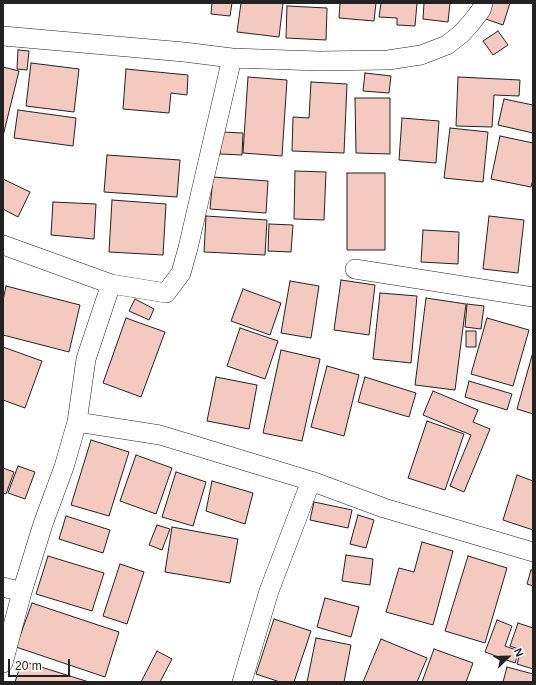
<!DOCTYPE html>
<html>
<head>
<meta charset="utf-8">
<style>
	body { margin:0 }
	#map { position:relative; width:536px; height:685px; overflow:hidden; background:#fff; font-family:Arial,sans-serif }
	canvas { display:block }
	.frame { position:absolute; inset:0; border:4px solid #222; pointer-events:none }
	.north { position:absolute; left:488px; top:637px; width:40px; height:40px; -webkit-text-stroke:3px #fff; paint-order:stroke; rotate:67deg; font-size:11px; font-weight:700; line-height:16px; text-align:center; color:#222 }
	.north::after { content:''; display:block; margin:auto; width:14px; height:18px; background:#222; clip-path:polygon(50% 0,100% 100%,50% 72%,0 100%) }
	.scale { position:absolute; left:8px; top:659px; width:62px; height:18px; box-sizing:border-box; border:2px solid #222; border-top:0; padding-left:5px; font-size:12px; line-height:14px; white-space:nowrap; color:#222; -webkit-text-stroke:3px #fff; paint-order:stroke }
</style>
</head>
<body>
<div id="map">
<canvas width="536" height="685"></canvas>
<div class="frame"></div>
<div class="north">N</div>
<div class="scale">20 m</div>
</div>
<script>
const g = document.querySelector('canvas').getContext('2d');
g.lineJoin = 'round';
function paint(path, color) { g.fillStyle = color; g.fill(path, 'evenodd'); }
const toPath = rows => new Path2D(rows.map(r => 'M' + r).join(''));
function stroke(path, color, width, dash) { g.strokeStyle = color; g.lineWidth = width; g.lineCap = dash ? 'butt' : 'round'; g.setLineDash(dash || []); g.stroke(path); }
const building = toPath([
	[212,3,232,3,230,16,211,14,212,3],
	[241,3,283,3,279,37,237,32,241,3],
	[340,3,376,3,374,21,339,18,340,3],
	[381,3,417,3,415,26,397,25,397,18,379,17,381,3],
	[424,3,450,3,448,22,423,19,424,3],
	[485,3,510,3,503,25,480,17,485,3],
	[287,6,327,8,326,40,286,38,287,6],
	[498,31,508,45,493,55,483,41,498,31],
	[18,50,29,51,27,70,17,69,18,50],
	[31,63,79,69,74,112,26,106,31,63],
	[3,67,19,71,3,136,3,67],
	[126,69,188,75,187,95,171,93,169,113,123,109,126,69],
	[365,73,391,76,389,93,363,91,365,73],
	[248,77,287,80,282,156,243,153,248,77],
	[458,77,520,80,519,96,494,95,492,127,456,126,458,77],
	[311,82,347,84,344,153,292,151,293,117,309,118,311,82],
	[355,98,390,98,390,154,356,153,355,98],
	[504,99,533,105,533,133,498,125,504,99],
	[18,110,76,118,73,146,14,138,18,110],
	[402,118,439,121,436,163,399,160,402,118],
	[450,128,488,132,483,182,444,178,450,128],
	[221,132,243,133,242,155,220,154,221,132],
	[500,136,533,143,533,180,531,187,491,179,500,136],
	[107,155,180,160,177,197,104,192,107,155],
	[295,171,326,172,324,220,294,219,295,171],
	[347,173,385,173,385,250,347,250,347,173],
	[213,177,268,181,266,213,210,209,213,177],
	[3,179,30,192,18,217,3,209,3,179],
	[112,200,166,204,163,255,109,252,112,200],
	[53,202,96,204,94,239,51,235,53,202],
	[206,216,267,220,265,255,204,252,206,216],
	[489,216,524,220,518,273,483,269,489,216],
	[269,224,293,225,291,252,268,251,269,224],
	[423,230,459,232,458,264,421,262,423,230],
	[341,280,375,285,369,335,334,330,341,280],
	[290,281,319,286,311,338,281,333,290,281],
	[6,286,80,305,69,352,3,335,3,300,6,286],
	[243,289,281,303,270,335,231,321,243,289],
	[380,293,417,296,411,363,373,359,380,293],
	[426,298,466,304,455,390,415,385,426,298],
	[135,299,154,309,149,320,129,311,135,299],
	[467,304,484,306,481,329,465,327,467,304],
	[126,318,165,332,141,397,103,383,126,318],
	[487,318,529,330,513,386,471,374,487,318],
	[240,328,278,341,265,379,227,366,240,328],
	[466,331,476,331,476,347,466,347,466,331],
	[3,347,42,361,25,408,3,400,3,347],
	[281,350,320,359,302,441,263,433,281,350],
	[533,352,533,414,517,409,533,352],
	[327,366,359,375,344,436,311,427,327,366],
	[216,377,257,385,249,429,207,421,216,377],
	[365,377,416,393,409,417,358,402,365,377],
	[469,381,512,394,507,410,465,397,469,381],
	[433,391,478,410,473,422,490,429,464,492,450,486,471,435,423,415,433,391],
	[427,421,464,434,445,490,408,478,427,421],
	[91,440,129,452,109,516,71,505,91,440],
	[136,455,172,468,156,514,120,501,136,455],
	[18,466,35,472,25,499,8,493,18,466],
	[3,468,14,472,6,494,3,493,3,468],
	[176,472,206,482,193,526,162,517,176,472],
	[517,475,533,481,533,530,503,520,517,475],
	[212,481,253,493,245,524,206,511,212,481],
	[314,502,352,510,348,528,310,520,314,502],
	[358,515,374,520,366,548,350,544,358,515],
	[66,516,110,530,103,553,59,539,66,516],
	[157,525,170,529,162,550,149,545,157,525],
	[172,527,238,539,230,583,165,572,172,527],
	[422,542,453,551,433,625,386,612,399,568,414,572,422,542],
	[346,555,373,559,370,585,342,581,346,555],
	[48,556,104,573,92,611,36,594,48,556],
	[468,556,507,568,485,643,445,631,468,556],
	[120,564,144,572,127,624,103,616,120,564],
	[531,570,533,570,533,586,527,584,531,570],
	[325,598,359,607,351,637,317,627,325,598],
	[32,603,119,632,105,677,16,647,32,603],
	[274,619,311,631,294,682,280,682,256,674,274,619],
	[497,620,512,626,505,646,519,651,515,663,485,652,497,620],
	[518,623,533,628,533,669,517,664,521,650,510,646,518,623],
	[316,638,351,645,344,682,307,682,316,638],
	[381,639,427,658,417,682,363,682,381,639],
	[434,649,473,663,466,682,422,682,434,649],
	[157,651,172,659,160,682,141,682,157,651],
	[22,661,89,682,15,682,22,661],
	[507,667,533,674,533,682,503,682,507,667]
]);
const street = toPath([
	[3,36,184,52,232,58,319,61,388,60,421,55,447,45,461,34,471,23,481,10,483,3],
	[3,245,111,284],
	[355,269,533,297],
	[77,422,160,435,311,481,384,508,533,552],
	[3,587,22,592],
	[3,663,22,592,43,524,64,467,77,422,86,359,111,284,166,293,181,273,188,248,232,58],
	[242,682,269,591,311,481]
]);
paint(building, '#f3c9c0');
stroke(building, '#222', 1);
stroke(street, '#222', 20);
stroke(street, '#fff', 19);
</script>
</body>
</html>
